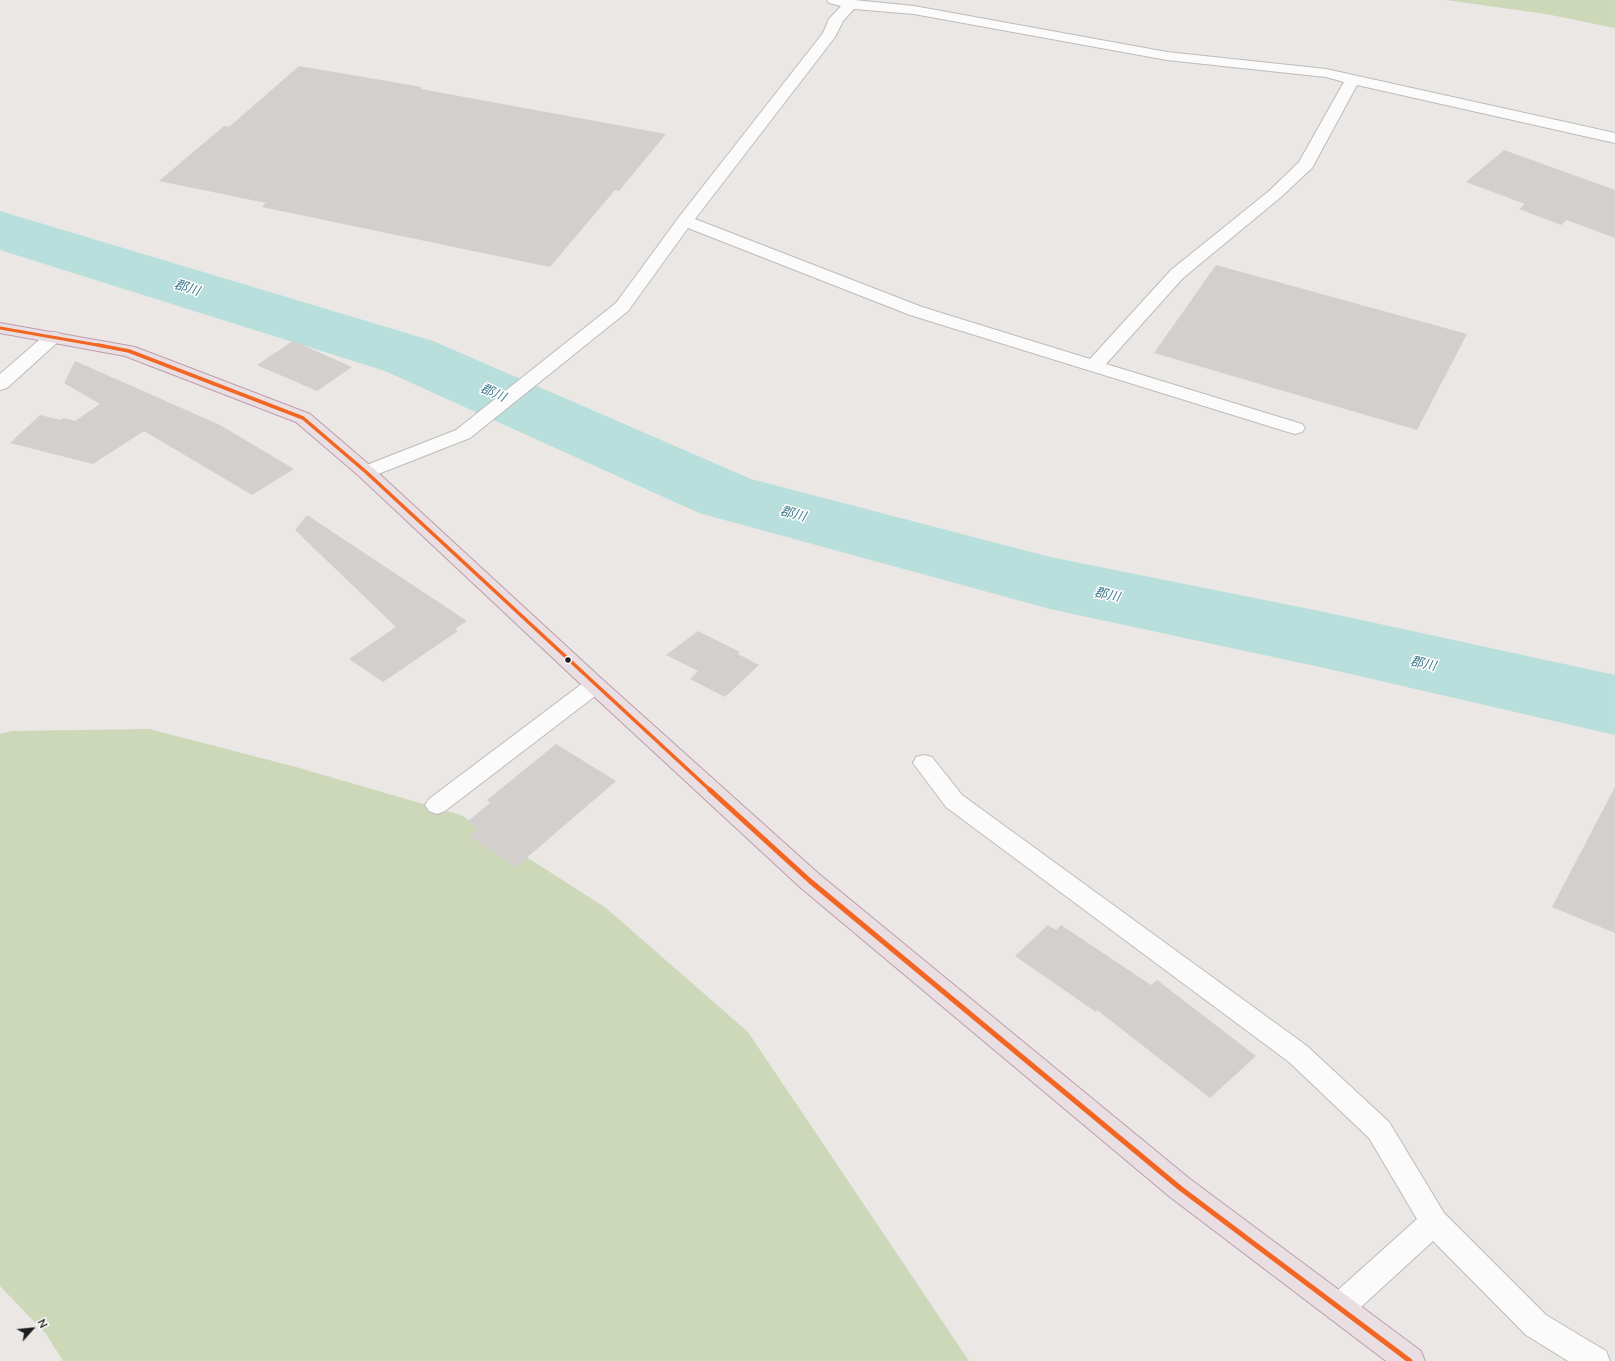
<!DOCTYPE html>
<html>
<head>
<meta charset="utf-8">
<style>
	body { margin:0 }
	#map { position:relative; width:1615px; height:1361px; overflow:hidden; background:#eae7e4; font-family:Mulish,sans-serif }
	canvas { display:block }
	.north { position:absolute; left:12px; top:1309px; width:40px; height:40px; -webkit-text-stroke:3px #fff; paint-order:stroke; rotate:63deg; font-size:11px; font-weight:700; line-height:16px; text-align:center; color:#1c1c1c }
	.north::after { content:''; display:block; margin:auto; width:14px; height:18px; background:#1c1c1c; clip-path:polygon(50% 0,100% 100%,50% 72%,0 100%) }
</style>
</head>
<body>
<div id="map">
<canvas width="1615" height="1361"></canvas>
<div class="north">N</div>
</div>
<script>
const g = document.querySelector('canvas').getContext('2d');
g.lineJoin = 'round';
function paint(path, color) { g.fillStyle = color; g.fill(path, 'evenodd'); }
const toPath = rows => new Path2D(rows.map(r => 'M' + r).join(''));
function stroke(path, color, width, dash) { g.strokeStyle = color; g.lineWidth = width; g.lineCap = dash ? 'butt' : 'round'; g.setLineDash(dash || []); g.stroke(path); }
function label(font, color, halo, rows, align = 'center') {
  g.font = font + ' Mulish,"Noto Sans JP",sans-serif'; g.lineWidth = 3; g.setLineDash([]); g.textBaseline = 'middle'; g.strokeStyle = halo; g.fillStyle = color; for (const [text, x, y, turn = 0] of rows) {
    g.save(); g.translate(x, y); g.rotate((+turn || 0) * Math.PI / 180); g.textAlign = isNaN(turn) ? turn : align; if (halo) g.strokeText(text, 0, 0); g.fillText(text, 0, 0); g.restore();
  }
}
const forest = toPath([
	[1446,0,1615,0,1615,28,1546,14],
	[149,729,296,767,461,815,606,908,748,1032,969,1361,63,1361,46,1334,0,1286,0,734,11,731]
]);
const river = toPath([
	[0,211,433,341,751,479,1050,557,1329,613,1615,675,1615,735,1329,669,1050,609,699,513,385,371,0,250,0,211]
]);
const building = toPath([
	[299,66,422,87,421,89,666,134,619,191,615,190,550,267,262,207,266,203,159,181,224,126,229,127],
	[1504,150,1615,190,1615,238,1567,220,1561,225,1519,209,1525,204,1466,182],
	[1216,265,1467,334,1417,430,1154,353],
	[293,341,352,367,317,391,257,365],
	[75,361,220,425,294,469,252,495,144,431,93,464,10,443,40,415,61,420,63,418,75,421,100,404,64,383],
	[307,515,467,621,455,629,458,631,383,682,349,659,396,627,295,530],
	[698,631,740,652,738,654,759,665,725,697,690,679,698,671,666,655],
	[556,744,616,781,516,867,469,836,478,829,467,822,490,803,487,800],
	[1615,787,1615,933,1552,907],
	[1048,925,1056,930,1061,925,1151,985,1157,980,1256,1056,1210,1098,1097,1010,1096,1012,1015,956]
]);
const minor = toPath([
	[827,0,854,0,914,6,1167,52,1326,69,1615,133,1615,143,1357,85,1312,168,1281,197,1183,278,1106,364,1302,424,1305,428,1302,432,1295,434,1288,432,910,315,688,228,628,311,470,438,373,476,366,478,359,476,356,472,359,468,456,430,616,303,679,217,823,33,829,19,841,6,829,3,827,0],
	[854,9,914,14,1167,60,1326,77,1344,82,1299,162,1269,191,1171,270,1090,359,922,307,695,219,835,37,843,21,854,9],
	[53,332,59,333,62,337,59,341,7,388,0,390,0,374,47,333,53,332],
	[595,677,603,680,606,685,603,690,445,811,437,814,429,811,425,805,429,799,587,680,595,677],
	[924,755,932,757,962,795,1307,1046,1389,1122,1444,1213,1546,1315,1606,1351,1610,1361,1568,1361,1526,1335,1433,1241,1349,1318,1339,1322,1329,1318,1324,1308,1329,1298,1417,1219,1369,1138,1289,1062,946,807,913,763,916,757,924,755]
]);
const highway = toPath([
	[0,323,135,347,310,414,373,468,603,680,819,874,1190,1179,1421,1351,1425,1361,1386,1361,1170,1197,801,888,587,690,359,476,296,422,125,356,0,333,0,323]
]);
const bus1Far2 = toPath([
	[0,328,103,346]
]);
const bus1Far1 = toPath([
	[98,345,129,351,303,418,366,472,711,791]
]);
const bus1 = toPath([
	[710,790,810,881,1180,1188,1410,1361]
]);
const markers = [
	[568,660,3.5,"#1c1c1c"]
];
const waterNames = [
	["郡川",187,288,17],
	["郡川",493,393,24],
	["郡川",793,514,15],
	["郡川",1107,595,12],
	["郡川",1423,664,12]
];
paint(forest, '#cdd8b9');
paint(river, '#b8dfdb');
paint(building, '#d3cfcd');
stroke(minor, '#bdbcbb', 2);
stroke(highway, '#bf9cb0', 2);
paint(minor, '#fcfbfb');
paint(highway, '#e9dee2');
stroke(bus1Far2, '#f26522', 3);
stroke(bus1Far1, '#f26522', 3.5);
stroke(bus1, '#f26522', 5);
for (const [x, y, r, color] of markers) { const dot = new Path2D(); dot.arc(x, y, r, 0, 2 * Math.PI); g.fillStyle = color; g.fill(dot); stroke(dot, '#fff', 1.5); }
label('italic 13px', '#3f7b8b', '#fff', waterNames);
</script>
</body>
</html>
